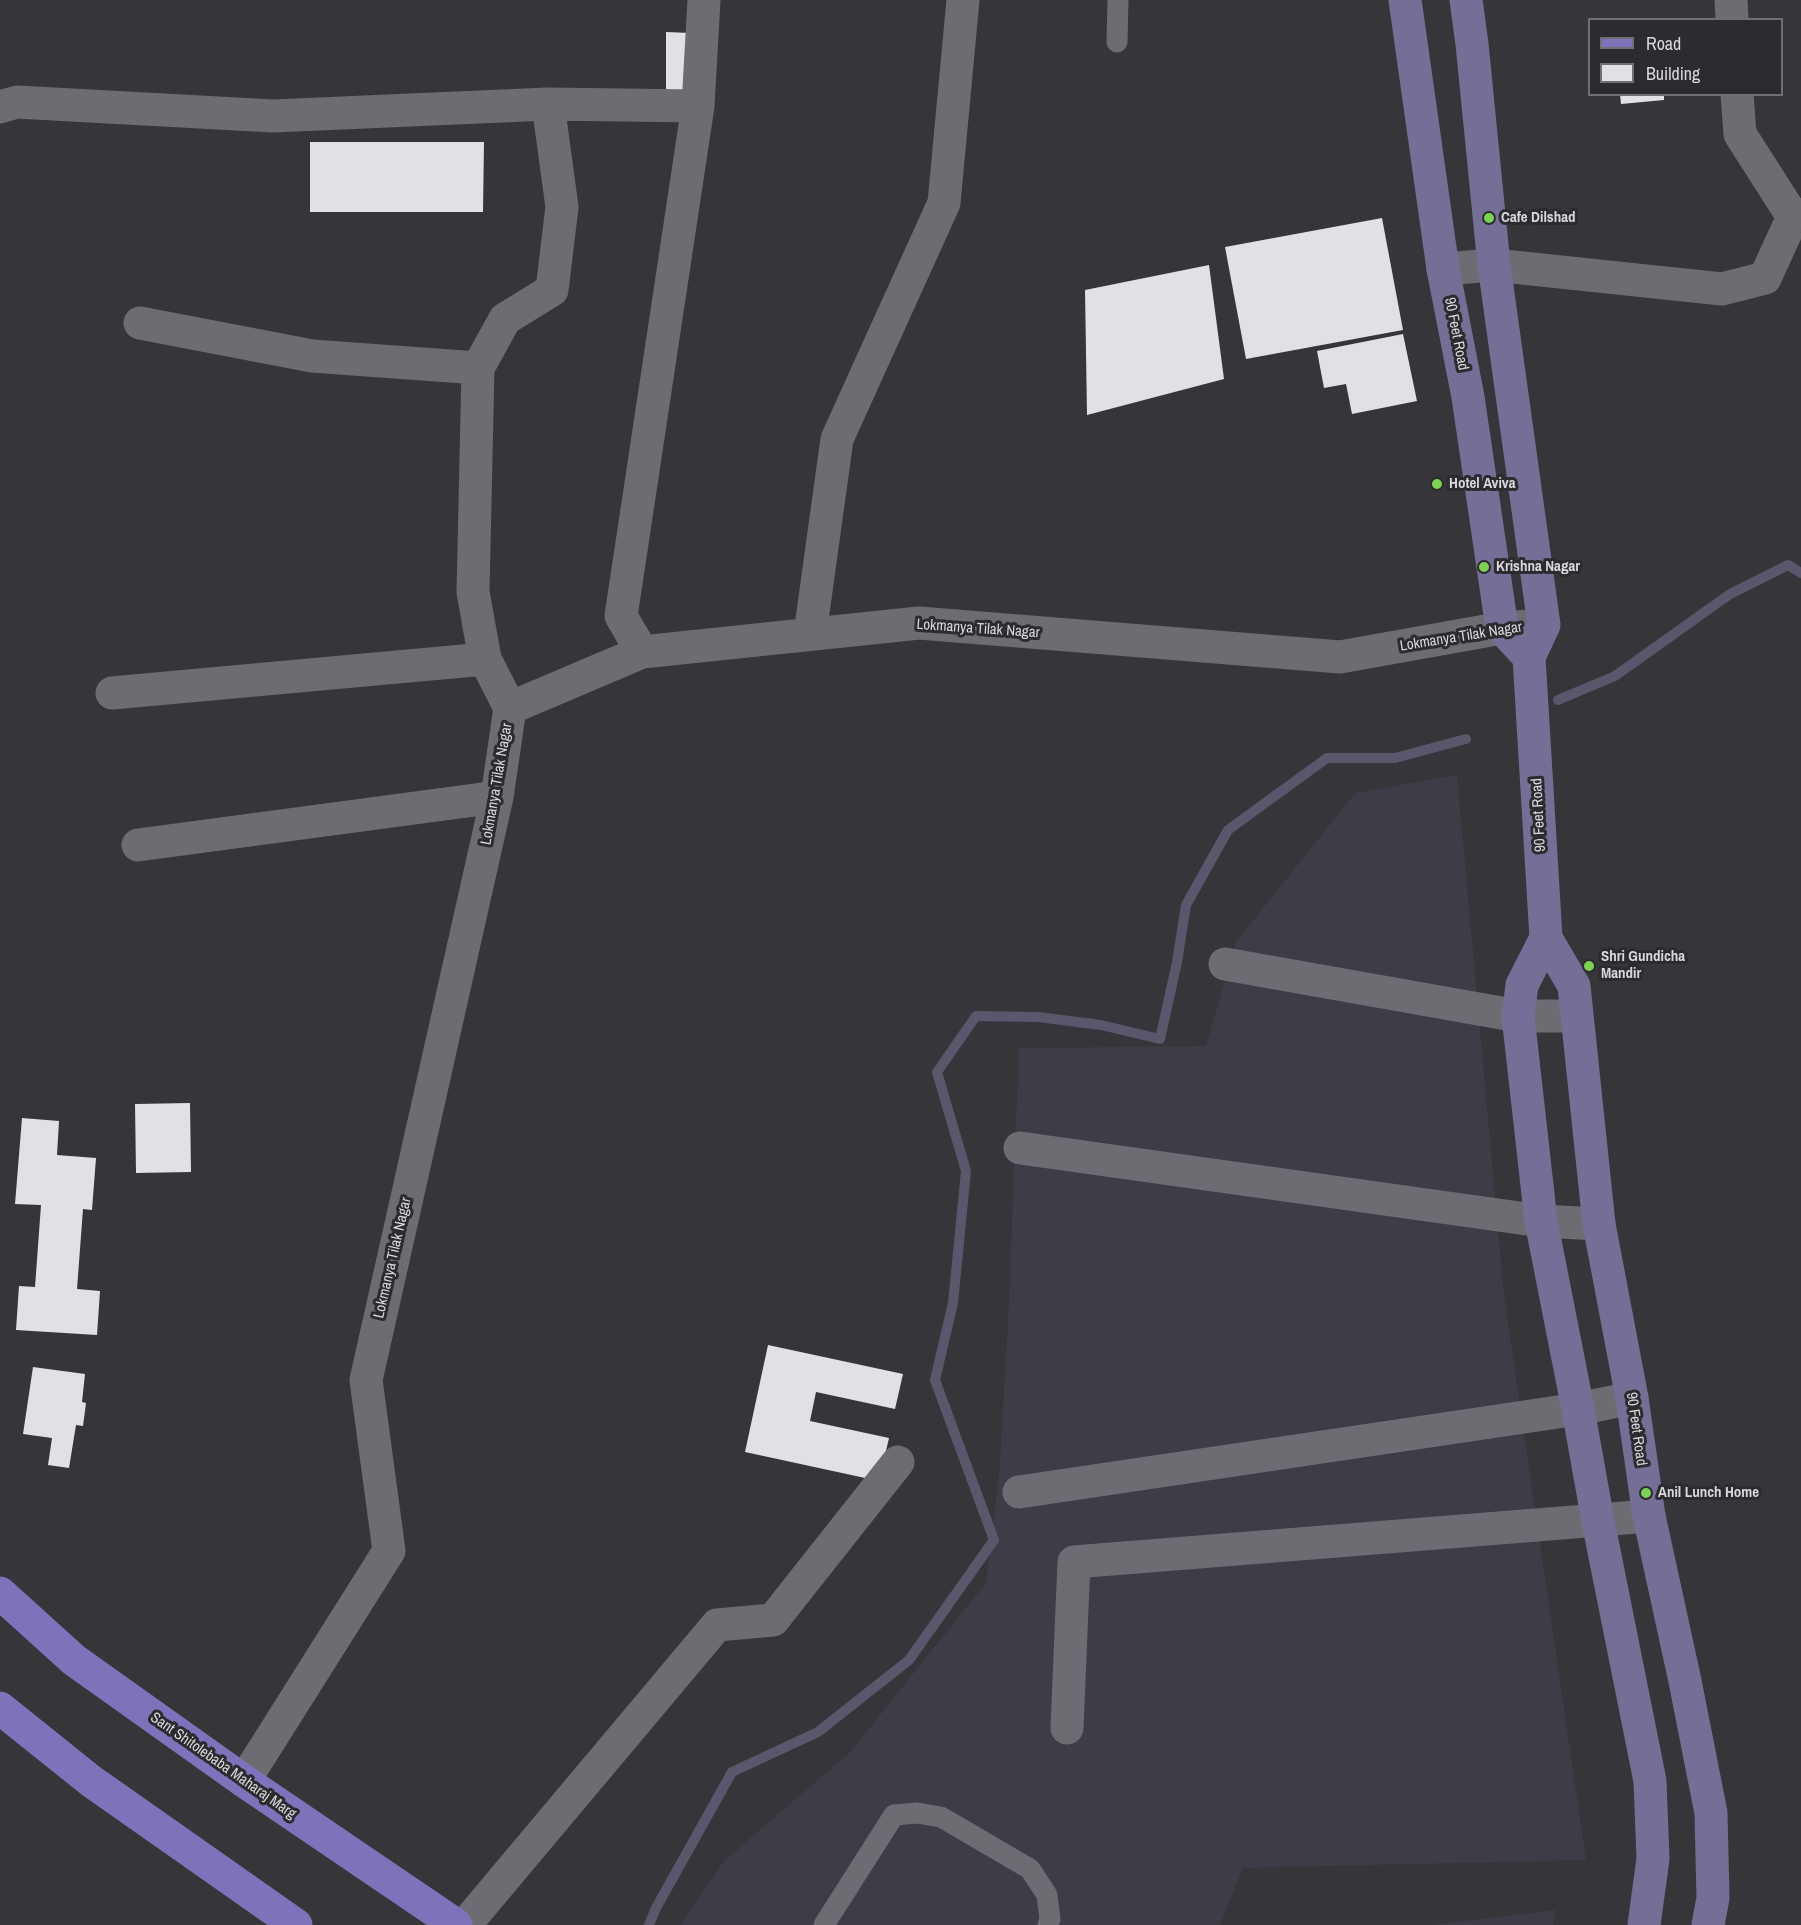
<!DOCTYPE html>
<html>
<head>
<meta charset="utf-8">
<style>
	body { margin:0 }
	#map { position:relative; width:1801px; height:1925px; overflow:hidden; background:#36353a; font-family:"Archivo Narrow",sans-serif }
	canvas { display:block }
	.legend { position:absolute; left:1588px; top:18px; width:195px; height:78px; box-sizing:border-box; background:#2b2b30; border:2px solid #707074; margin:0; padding:8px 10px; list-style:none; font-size:18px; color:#d8d8db }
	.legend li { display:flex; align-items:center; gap:12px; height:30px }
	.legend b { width:30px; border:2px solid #707074 }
</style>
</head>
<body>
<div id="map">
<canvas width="1801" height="1925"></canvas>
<ul class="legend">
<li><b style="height:8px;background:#7c73ba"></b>Road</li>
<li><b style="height:16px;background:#e0e0e7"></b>Building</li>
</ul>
</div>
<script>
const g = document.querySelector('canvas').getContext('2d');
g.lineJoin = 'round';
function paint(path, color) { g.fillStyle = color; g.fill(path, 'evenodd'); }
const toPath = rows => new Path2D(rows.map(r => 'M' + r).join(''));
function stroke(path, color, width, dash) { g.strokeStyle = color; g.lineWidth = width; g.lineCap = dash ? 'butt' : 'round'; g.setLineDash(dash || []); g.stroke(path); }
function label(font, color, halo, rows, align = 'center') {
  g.font = font + ' "Archivo Narrow",sans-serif'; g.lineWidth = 6; g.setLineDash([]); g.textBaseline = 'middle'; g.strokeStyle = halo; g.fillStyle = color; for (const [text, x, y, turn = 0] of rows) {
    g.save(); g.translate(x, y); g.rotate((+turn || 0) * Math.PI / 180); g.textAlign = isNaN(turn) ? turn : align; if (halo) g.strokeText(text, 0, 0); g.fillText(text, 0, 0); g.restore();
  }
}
const built = toPath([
	[1457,775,1504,1295,1586,1860,1243,1868,1220,1925,680,1925,724,1861,851,1751,986,1583,999,1476,1008,1323,1019,1048,1206,1046,1236,942,1355,793],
	[1556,1910,1553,1925,1431,1925]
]);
const stream = toPath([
	[1558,700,1615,676,1730,594,1788,565,1801,573],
	[649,1925,656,1908,732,1772,818,1732,909,1660,994,1540,935,1380,953,1303,966,1171,937,1072,976,1016,1038,1017,1101,1025,1160,1039,1177,962,1186,905,1228,830,1327,758,1395,758,1466,739]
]);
const building = toPath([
	[666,32,691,33,691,98,666,98],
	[1620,94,1664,94,1664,100,1621,104],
	[310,142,484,142,483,212,310,212],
	[1382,218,1403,330,1246,359,1225,247],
	[1209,265,1224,379,1087,415,1085,290],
	[1403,334,1417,401,1352,414,1346,384,1324,388,1317,351],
	[190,1103,191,1172,136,1173,135,1104],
	[22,1118,59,1121,57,1155,96,1158,92,1210,83,1209,77,1289,100,1291,97,1335,16,1330,19,1286,35,1287,41,1205,15,1204],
	[768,1345,903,1374,895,1409,816,1392,810,1421,889,1438,879,1481,745,1452],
	[33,1367,85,1374,82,1402,86,1403,83,1426,76,1425,69,1468,48,1465,52,1438,23,1434]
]);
const lane = toPath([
	[1117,42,1118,0],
	[824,1925,894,1815,917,1813,941,1817,1030,1869,1047,1895,1050,1919,1048,1925]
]);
const street = toPath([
	[1731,0,1732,20],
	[1737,94,1740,134,1793,217],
	[0,107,17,102,273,116,548,104,698,106],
	[1443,269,1494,265,1722,289,1765,278,1793,217,1801,215],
	[140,323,312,356,478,368],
	[810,634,837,439,944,203,963,0],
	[642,652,621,616,698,106,704,0],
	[112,693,485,659],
	[510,708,485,659,473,592,478,368,505,319,552,290,562,207,548,104],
	[138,845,497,797],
	[1225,964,1518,1016,1576,1016],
	[1020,1148,1541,1221,1599,1224],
	[1019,1492,1578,1409,1632,1398],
	[1067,1728,1074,1562,1649,1516],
	[244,1781,389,1551,366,1380,497,797,510,708,642,652,919,623,1340,657,1502,628,1530,626],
	[465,1925,717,1625,773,1620,898,1462]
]);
const secondary = toPath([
	[1405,0,1443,269,1468,397,1502,628,1529,657],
	[1466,0,1472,44,1494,265,1544,625,1529,657,1546,938,1574,986,1599,1224,1632,1398,1649,1516,1685,1681,1711,1813,1713,1898,1708,1925],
	[1546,938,1522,985,1518,1016,1541,1221,1578,1409,1598,1521,1650,1781,1653,1859,1644,1925]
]);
const primary = toPath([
	[0,1593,74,1660,244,1781,456,1925],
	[0,1708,91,1781,296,1925]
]);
const markers = [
	[1489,218,6,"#7dd154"],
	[1437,484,6,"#7dd154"],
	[1484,567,6,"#7dd154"],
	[1589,966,6,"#7dd154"],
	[1646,1493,6,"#7dd154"]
];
const poiNames = [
	["Cafe Dilshad",1501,218],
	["Hotel Aviva",1449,484],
	["Krishna Nagar",1496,567],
	["Shri Gundicha",1601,957],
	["Mandir",1601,974],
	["Anil Lunch Home",1658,1493]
];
const streetNames = [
	["90 Feet Road",1456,334,79],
	["Lokmanya Tilak Nagar",978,629,4],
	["Lokmanya Tilak Nagar",1461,637,-9],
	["Lokmanya Tilak Nagar",497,784,-80],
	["90 Feet Road",1539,815,-93],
	["Lokmanya Tilak Nagar",393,1258,-77],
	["90 Feet Road",1636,1429,82],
	["Sant Shitolebaba Maharaj Marg",223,1766,35]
];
paint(built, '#3d3c47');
stroke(stream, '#59576c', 10);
paint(building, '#e0e0e7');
stroke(lane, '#6c6c72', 21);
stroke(street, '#6c6c72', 33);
stroke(secondary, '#746f96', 33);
stroke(primary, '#7c73ba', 33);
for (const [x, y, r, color] of markers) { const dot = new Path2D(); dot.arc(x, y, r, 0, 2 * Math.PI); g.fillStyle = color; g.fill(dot); stroke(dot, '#2b2b30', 2); }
label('bold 15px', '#d8d8db', '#2b2b30', poiNames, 'left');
label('15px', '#d8d8db', '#2b2b30', streetNames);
</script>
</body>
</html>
